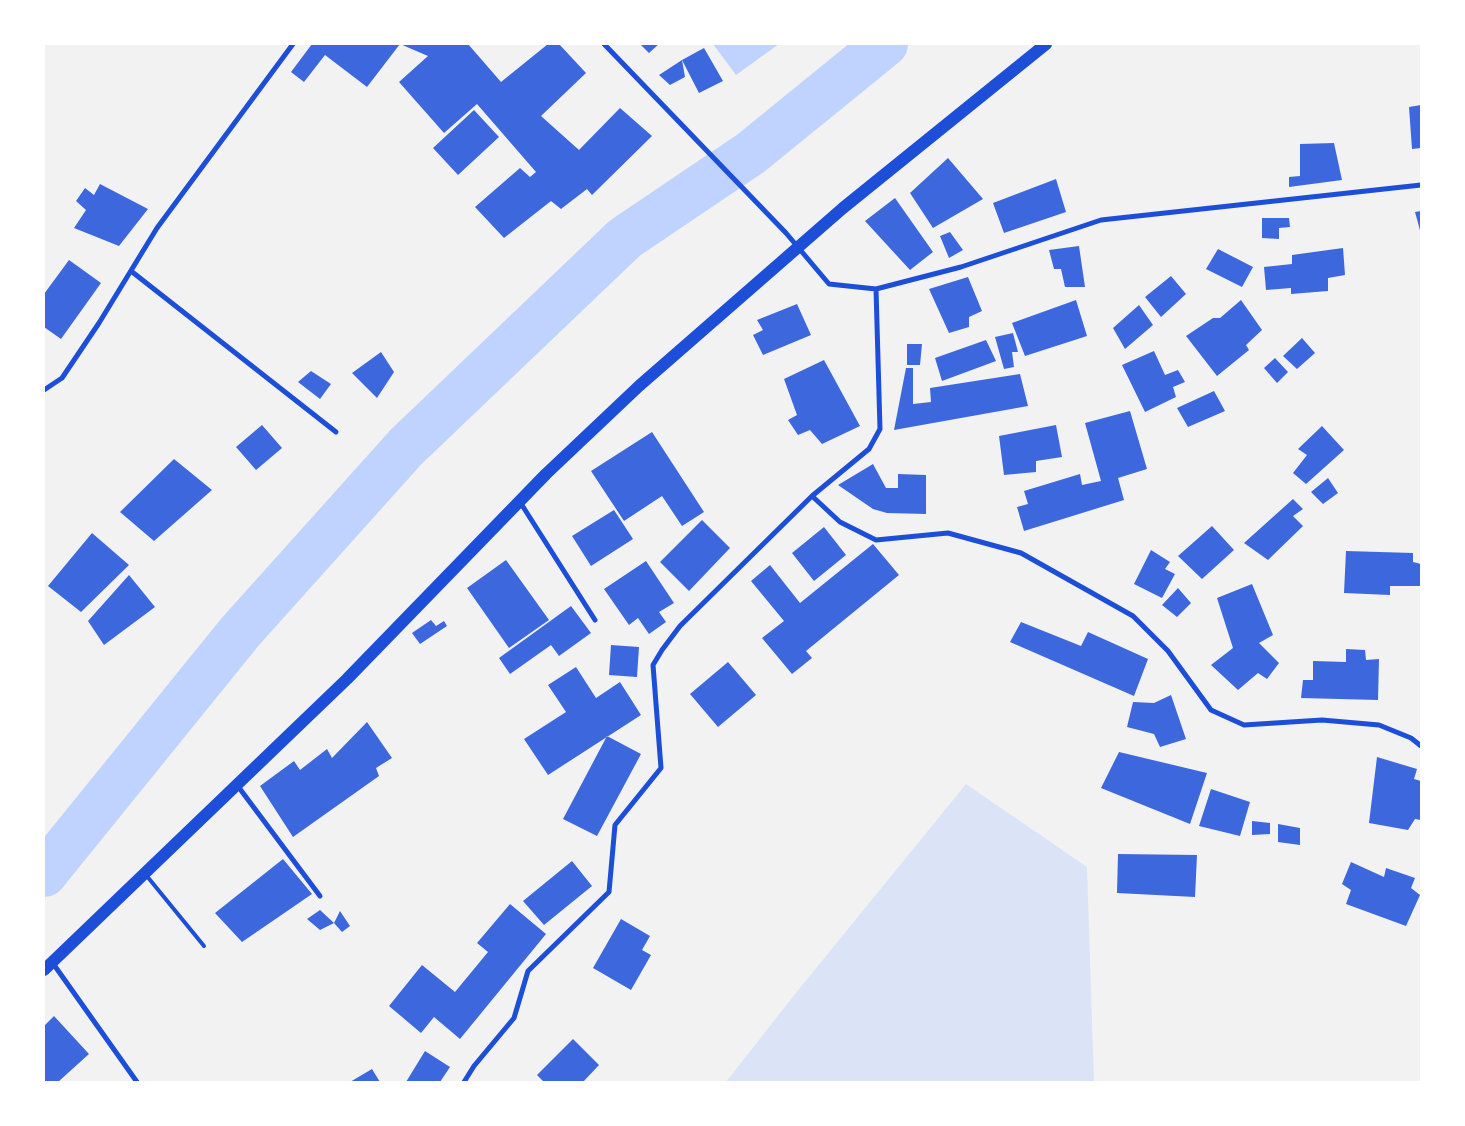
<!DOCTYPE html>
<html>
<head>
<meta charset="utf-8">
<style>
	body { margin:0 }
	#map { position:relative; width:1465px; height:1126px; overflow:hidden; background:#f2f2f2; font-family:"Fira Sans",sans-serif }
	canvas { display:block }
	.frame { position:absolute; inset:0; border:45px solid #fff; pointer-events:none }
</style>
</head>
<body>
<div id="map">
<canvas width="1465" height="1126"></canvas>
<div class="frame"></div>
</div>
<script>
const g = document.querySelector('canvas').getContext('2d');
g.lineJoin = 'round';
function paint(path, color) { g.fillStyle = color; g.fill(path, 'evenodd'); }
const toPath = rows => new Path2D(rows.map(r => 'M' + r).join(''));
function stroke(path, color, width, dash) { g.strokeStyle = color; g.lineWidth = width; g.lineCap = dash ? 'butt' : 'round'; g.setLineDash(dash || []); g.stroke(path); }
const green = toPath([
	[966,784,1087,867,1094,1082,726,1082,791,999]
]);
const water = toPath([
	[713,44,779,44,736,75]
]);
const river = toPath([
	[44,874,240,632,406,447,625,238,751,153,885,44]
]);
const building = toPath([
	[312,44,400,44,367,87,325,55,304,82,291,72],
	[400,44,468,44,501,82,548,44,559,44,586,73,541,116,579,150,620,108,652,136,592,195,587,189,561,209,551,201,504,238,475,207,520,168,530,177,536,172,477,104,444,133,399,82,428,56],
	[640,44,659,44,649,53],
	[704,48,723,81,699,93,682,60],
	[682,60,685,77,670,85,659,75],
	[1421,105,1421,148,1412,149,1409,107],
	[474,110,499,137,458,175,433,148],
	[1334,143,1342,180,1289,187,1289,177,1300,176,1300,144],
	[948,158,983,199,933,228,910,193],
	[1056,179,1066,212,1004,233,993,203],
	[100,184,148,209,119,246,74,228,86,210,76,201,85,188,94,195],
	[895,198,933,252,910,270,865,221],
	[1421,211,1421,234,1415,212],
	[1262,218,1289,218,1290,227,1279,228,1279,239,1262,238],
	[950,232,963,250,949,258,940,236],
	[1079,246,1085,287,1065,287,1061,269,1054,269,1049,250],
	[1343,248,1345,275,1328,278,1328,291,1291,294,1291,288,1266,290,1264,267,1292,264,1292,255],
	[1218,249,1253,267,1242,287,1206,269],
	[69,260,101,283,61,339,44,327,44,294],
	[1171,276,1186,294,1161,317,1145,297],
	[968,277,982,311,969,317,969,327,949,333,929,289],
	[1076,300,1087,336,1025,356,1012,323],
	[1241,300,1262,330,1246,345,1249,350,1217,376,1186,336,1213,318,1220,318],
	[797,304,811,335,763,355,753,335,763,330,757,320],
	[1139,305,1153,325,1125,349,1113,328],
	[1013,333,1018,352,1012,352,1014,367,1004,369,995,337],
	[1302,338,1315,353,1297,369,1283,356],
	[986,340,996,361,942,381,935,358],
	[907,344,922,344,920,365,907,365],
	[1154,351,1165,375,1178,370,1185,382,1173,387,1176,397,1145,412,1122,365],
	[381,352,394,372,377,398,352,373],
	[1275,358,1288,372,1277,383,1264,368],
	[824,360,860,426,822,444,810,430,798,435,788,420,797,415,784,379],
	[906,368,913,368,913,404,931,402,930,388,1020,374,1028,406,894,430],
	[311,371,331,384,320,399,298,382],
	[1214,391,1225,411,1188,427,1177,408],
	[1130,411,1147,469,1118,478,1124,500,1024,531,1017,507,1028,504,1024,491,1080,474,1082,485,1101,481,1085,423],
	[262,425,282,448,256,470,236,447],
	[1056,425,1062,457,1036,461,1036,472,1004,475,999,436],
	[1322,426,1344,450,1306,484,1293,473,1307,455,1298,449],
	[652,432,704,512,682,526,662,496,624,521,591,471],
	[174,459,212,490,154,541,120,512],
	[873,464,886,488,898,488,898,474,926,475,926,514,887,513,873,509,838,485],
	[1328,478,1338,493,1323,504,1311,492],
	[1293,499,1303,509,1293,516,1303,526,1268,560,1244,543],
	[614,510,633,539,591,566,572,536],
	[702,520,730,548,689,591,660,562],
	[1212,526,1234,550,1202,579,1178,556],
	[824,527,846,555,814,581,792,553],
	[92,533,129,565,81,612,48,586],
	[873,544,899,575,806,651,812,658,792,674,762,638,784,621,751,581,770,565,800,603],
	[1151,550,1170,562,1165,569,1175,574,1162,598,1134,584],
	[1346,551,1413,553,1413,562,1421,564,1420,586,1390,586,1390,595,1344,593],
	[506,560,549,620,509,648,467,588],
	[646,561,674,603,659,612,666,622,649,634,638,618,629,625,604,589],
	[129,575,155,607,104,645,88,621],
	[1252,584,1273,635,1259,643,1279,663,1267,679,1258,673,1238,690,1211,665,1233,648,1217,598],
	[1178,588,1191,603,1177,617,1162,605],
	[571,606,591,633,559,656,551,645,510,674,499,658],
	[431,620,436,626,444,621,447,626,420,644,412,633],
	[1021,622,1081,646,1088,632,1148,659,1134,696,1010,642],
	[611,645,639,647,637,677,609,675],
	[1346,649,1365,650,1366,660,1379,659,1378,700,1301,698,1303,680,1313,680,1313,661,1346,662],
	[728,662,756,695,718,727,690,694],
	[576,667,596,698,620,682,641,715,548,775,524,739,566,712,548,685],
	[1171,695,1186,739,1160,747,1154,734,1127,727,1133,702,1154,703],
	[367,722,392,758,376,768,379,776,293,837,260,786,294,761,300,770,327,749,332,758],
	[607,736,641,754,597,836,563,819],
	[1119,752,1207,773,1190,824,1101,788],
	[1377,757,1417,769,1414,779,1421,781,1421,820,1415,819,1408,830,1369,823],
	[1211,789,1250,802,1240,836,1199,826],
	[1252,821,1270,823,1270,834,1252,835],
	[1278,824,1300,828,1300,845,1278,842],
	[1118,854,1197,855,1195,897,1117,893],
	[283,859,312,894,242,942,215,913],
	[572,861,592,886,544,925,523,901],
	[1351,862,1384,877,1386,868,1415,878,1411,888,1420,895,1406,926,1346,904,1351,890,1342,884],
	[510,904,546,934,460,1039,434,1017,421,1033,389,1006,422,965,455,992,488,952,477,943],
	[320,910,334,923,320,930,307,919],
	[340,911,350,926,342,932,334,923],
	[621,919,650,936,642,950,651,955,631,990,593,968],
	[54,1016,89,1054,58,1082,44,1082,44,1026],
	[573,1039,599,1065,583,1082,544,1082,537,1075],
	[425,1051,450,1067,440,1082,406,1082],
	[372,1069,380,1082,350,1082]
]);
const service = toPath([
	[146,875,204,946]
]);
const minor = toPath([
	[604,44,786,233,829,284,876,289,961,267,1101,220,1421,185],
	[131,271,336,432],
	[44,390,62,378,99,323,157,228,293,44],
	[812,496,840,522,876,540,948,533,1021,553,1133,616,1168,651,1211,710,1244,725,1322,720,1379,725,1411,738,1421,746],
	[520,502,595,620],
	[237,785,320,896],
	[52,962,137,1082],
	[464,1082,474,1066,514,1018,528,971,609,892,615,825,661,768,653,665,662,650,680,626,812,496,869,449,880,429,876,289]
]);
const primary = toPath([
	[44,970,347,679,546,474,639,386,843,208,1046,44]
]);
paint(green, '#dbe4f7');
paint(water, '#bfd3fe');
stroke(river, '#bfd3fe', 46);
paint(building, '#3d67dc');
stroke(service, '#1d4ed8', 4);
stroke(minor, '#1d4ed8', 5);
stroke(primary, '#1d4ed8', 12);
</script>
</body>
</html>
